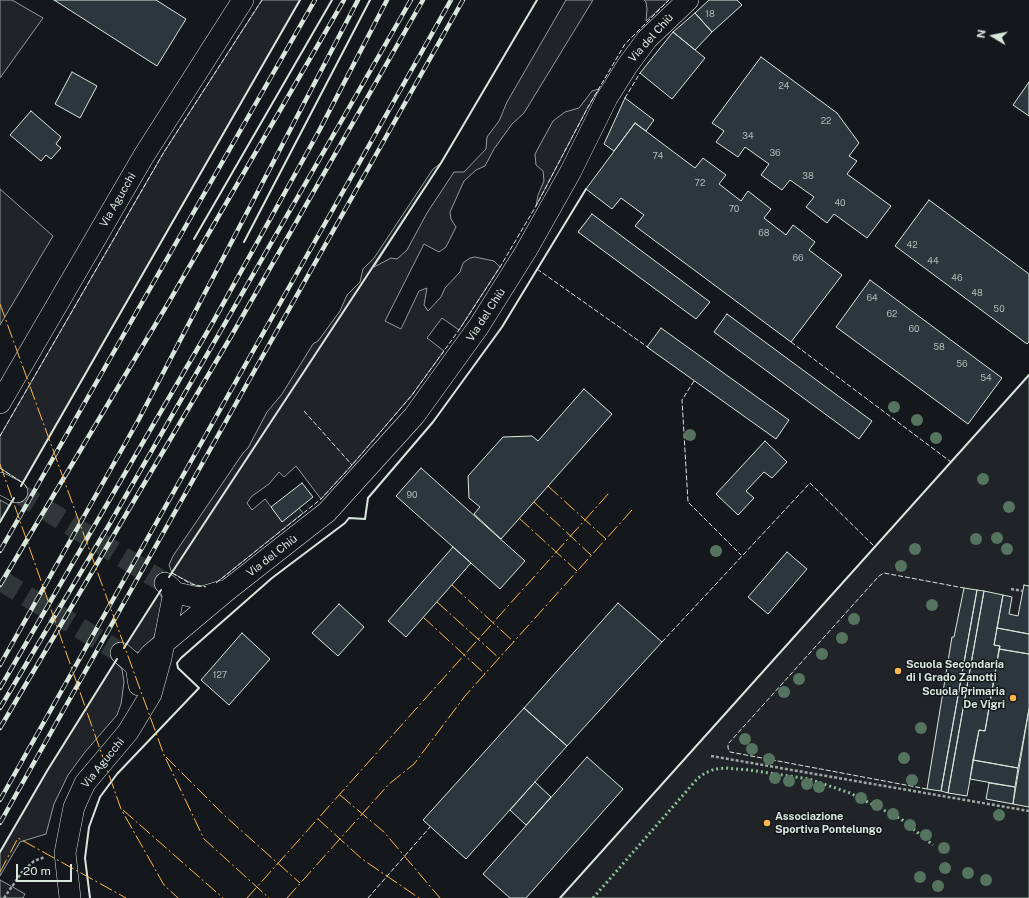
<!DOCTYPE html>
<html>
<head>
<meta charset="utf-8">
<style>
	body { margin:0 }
	#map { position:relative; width:1029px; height:898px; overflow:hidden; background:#14181c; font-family:"Public Sans",sans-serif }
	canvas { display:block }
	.north { position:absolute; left:973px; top:16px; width:40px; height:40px; -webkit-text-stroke:3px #14181c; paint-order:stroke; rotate:280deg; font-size:11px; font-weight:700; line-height:16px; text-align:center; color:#d8e6dc }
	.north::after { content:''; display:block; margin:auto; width:14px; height:18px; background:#d8e6dc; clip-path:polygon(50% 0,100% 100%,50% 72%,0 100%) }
	.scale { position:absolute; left:16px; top:864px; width:56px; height:18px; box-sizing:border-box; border:2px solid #d8e6dc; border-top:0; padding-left:5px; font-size:12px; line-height:14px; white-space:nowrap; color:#d8e6dc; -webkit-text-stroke:3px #14181c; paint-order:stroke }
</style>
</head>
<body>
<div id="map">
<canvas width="1029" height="898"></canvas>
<div class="north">N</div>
<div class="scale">20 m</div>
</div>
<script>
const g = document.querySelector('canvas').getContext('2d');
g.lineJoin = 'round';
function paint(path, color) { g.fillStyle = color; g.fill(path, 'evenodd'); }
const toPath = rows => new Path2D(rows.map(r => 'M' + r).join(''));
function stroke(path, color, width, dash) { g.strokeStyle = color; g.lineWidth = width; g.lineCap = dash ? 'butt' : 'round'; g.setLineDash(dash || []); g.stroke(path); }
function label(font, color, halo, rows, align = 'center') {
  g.font = font + ' "Public Sans",sans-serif'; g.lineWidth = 3; g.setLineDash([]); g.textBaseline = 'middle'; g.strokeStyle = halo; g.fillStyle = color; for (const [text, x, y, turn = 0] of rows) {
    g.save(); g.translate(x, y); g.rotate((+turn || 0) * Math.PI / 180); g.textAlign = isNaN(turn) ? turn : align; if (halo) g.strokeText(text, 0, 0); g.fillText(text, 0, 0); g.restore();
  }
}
const green = toPath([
	[0,0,12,0,43,18,0,78,0,0],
	[262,0,300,0,23,483,0,468,0,436,164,152,262,0],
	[566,0,593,0,524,113,512,124,494,149,485,166,476,170,464,181,450,212,451,219,456,227,446,247,439,252,424,244,385,321,401,329,419,291,427,288,424,305,428,311,441,297,445,288,460,272,463,263,470,258,475,257,494,261,500,267,459,330,442,318,427,338,444,351,412,395,352,465,321,499,296,466,284,477,279,472,269,484,252,496,247,503,252,510,265,499,282,521,299,508,303,513,217,582,202,587,197,586,172,573,169,565,173,556,243,453,248,448,267,412,282,394,313,344,318,341,340,311,347,295,360,282,363,269,374,258,433,169,441,163,374,267,391,258,397,259,407,250,427,213,454,172,464,172,486,149,487,137,499,121,507,102,566,0],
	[644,0,669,0,646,21,647,9,646,2,644,0],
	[599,89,588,107,536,206,538,195,544,181,543,171,536,165,535,154,553,121,565,112,579,108,592,91,599,89],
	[0,189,53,236,0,325,0,189],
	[1029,375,1029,898,560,898,692,750,1029,375],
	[0,500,9,505,0,521,0,500],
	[159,593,163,599,155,635,152,641,139,652,133,653,123,649,159,593],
	[115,662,122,669,124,682,121,704,117,715,85,752,68,775,54,804,46,834,20,842,0,876,0,852,47,771,115,662],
	[0,880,11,886,25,894,23,898,0,898,0,880]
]);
const building = toPath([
	[54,0,156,0,186,19,157,66,54,0],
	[709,0,737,0,742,5,712,32,695,13,709,0],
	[695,13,712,32,695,50,673,32,695,13],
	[673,32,705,58,672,99,640,73,673,32],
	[761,57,837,113,859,143,849,156,857,161,847,174,891,206,867,238,834,214,827,223,806,207,814,197,790,180,782,190,761,175,769,164,745,147,738,157,716,142,724,131,712,123,761,57],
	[72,72,97,86,80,118,55,104,72,72],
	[1029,82,1029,116,1013,105,1029,82],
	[625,98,654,120,646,131,635,123,614,151,604,144,625,98],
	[31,111,61,137,56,144,61,148,51,159,46,155,41,161,10,135,31,111],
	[635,123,695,168,703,158,726,175,719,184,741,201,748,191,771,209,764,218,786,235,793,225,815,242,809,250,842,275,791,342,635,226,644,215,621,198,612,209,586,189,635,123],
	[929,200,1029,274,1029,342,1027,344,895,246,929,200],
	[592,214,710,302,696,319,578,232,592,214],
	[870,280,1002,378,968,424,836,327,870,280],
	[727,314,872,421,859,439,714,332,727,314],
	[661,328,789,420,776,439,647,347,661,328],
	[584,389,612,414,501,539,474,514,480,507,469,498,468,476,503,437,532,436,538,441,584,389],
	[765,441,787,462,772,478,764,472,746,491,754,498,738,515,716,494,765,441],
	[421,468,525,561,500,589,396,496,421,468],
	[302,483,313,497,282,522,271,507,302,483],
	[453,547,471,563,406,637,388,621,453,547],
	[787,552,807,569,768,614,748,597,787,552],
	[1024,585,1029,586,1029,634,997,628,1003,595,1012,597,1009,614,1018,616,1024,585],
	[964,588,977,590,941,791,927,789,952,637,954,637,964,588],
	[977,590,984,591,948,793,941,791,977,590],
	[984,591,1003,595,994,645,1000,646,985,731,979,730,967,796,948,793,984,591],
	[618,603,662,642,567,746,524,708,618,603],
	[339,604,364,627,338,656,312,633,339,604],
	[997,628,1029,634,1029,654,999,649,1000,646,994,645,997,628],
	[242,633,270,659,229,705,201,680,242,633],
	[999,649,1029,654,1029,709,1018,768,973,760,979,730,985,731,999,649],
	[524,708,567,746,466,859,423,820,524,708],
	[1029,709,1029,807,1013,804,1029,709],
	[587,757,623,789,526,898,510,898,483,874,587,757],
	[973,760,1018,768,1015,787,970,779,973,760],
	[535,782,551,797,526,825,510,810,535,782],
	[989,783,1015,787,1013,804,986,799,989,783]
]);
const tertiaryTunnel = toPath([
	[17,492,165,583],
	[0,580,121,653]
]);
const path = toPath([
	[1011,589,1023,591],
	[711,756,1029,811],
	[4,898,22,872,34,861,45,857]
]);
const tertiary = toPath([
	[0,403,143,157,243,0],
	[0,483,17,492],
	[172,592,199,598,222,591],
	[121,653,136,666,139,685],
	[138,673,142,665,151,654,230,588,327,512,414,416,479,326,526,251,571,171,607,98,627,66,647,39,688,0],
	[70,898,65,853,74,807,85,783,128,732,151,694,161,658,173,597,172,589,165,583]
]);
const rail = toPath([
	[0,551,315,0],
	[0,585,170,300,344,0],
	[0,665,139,419,358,0],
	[0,688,213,322,319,131,387,0],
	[0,708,109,525,411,0],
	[0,728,233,333,423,0],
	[0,800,451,0],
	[0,823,463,0]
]);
const hedge = toPath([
	[593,898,698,778,705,773,715,769,725,768,750,770,809,779,850,793,901,819,933,845]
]);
const fence = toPath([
	[625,98,640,73],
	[537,269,649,348],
	[791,342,951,462],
	[694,381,682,400,688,502,741,555],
	[304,411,352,465],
	[0,436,164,152,262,0],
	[0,468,23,483],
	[172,573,191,584,206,587],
	[216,583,321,499,352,465,412,395,459,330,500,267,536,206,588,107,625,44,669,0],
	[662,642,810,483,875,547],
	[927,789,730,752,728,748,728,744,879,576,884,573,964,588],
	[368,898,430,827]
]);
const wall = toPath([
	[194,239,332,0],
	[244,242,370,0],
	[21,486,300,0],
	[0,522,14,498],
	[169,577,441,163,537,0],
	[124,648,161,590],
	[0,852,47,771,117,659],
	[90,898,85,858,89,827,100,797,117,774,199,688,178,668,177,663,181,658,272,578,345,523,349,518,365,519,368,498,433,422,502,327,586,189],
	[560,898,1029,375]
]);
const power = toPath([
	[0,304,164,755,204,839,269,898],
	[0,464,121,809,164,885,178,898],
	[548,486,606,539],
	[534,502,591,555],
	[519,518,577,571],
	[452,585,514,642],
	[437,602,499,658],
	[423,617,485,674],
	[166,757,225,816,300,883],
	[340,795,384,832,440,898],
	[123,810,223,898],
	[318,819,362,859,419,898],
	[0,872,18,838,126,898],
	[247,898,609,493],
	[287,898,389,784,414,764,465,696,632,510]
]);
const trees = [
	[894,407],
	[917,420],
	[690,435],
	[936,438],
	[983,479],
	[1009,507],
	[997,538],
	[976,539],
	[915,549],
	[1007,549],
	[716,551],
	[901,566],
	[932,605],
	[854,619],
	[842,638],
	[822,654],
	[799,679],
	[784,692],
	[921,728],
	[745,739],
	[752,749],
	[904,758],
	[769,759],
	[775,778],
	[912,780],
	[789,781],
	[807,784],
	[819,787],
	[861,798],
	[877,805],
	[893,814],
	[999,815],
	[910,825],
	[926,835],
	[944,848],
	[945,868],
	[968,873],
	[920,877],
	[986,880],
	[938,886]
];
const markers = [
	[898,671,4,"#ffb74d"],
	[1013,698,4,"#ffb74d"],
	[767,823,4,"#ffb74d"]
];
const numberNames = [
	["18",710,14],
	["24",784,86],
	["22",826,121],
	["34",748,136],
	["36",775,153],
	["74",658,156],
	["38",808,176],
	["72",700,183],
	["40",840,203],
	["70",734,209],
	["68",764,233],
	["42",912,245],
	["66",798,258],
	["44",933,261],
	["46",957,278],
	["48",977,293],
	["64",872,298],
	["50",999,309],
	["62",892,314],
	["60",914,329],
	["58",939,347],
	["56",962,364],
	["54",986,378],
	["90",412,495],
	["127",220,675]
];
const streetNames = [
	["Via del Chiù",651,38,-48],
	["Via Agucchi",118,200,-60],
	["Via del Chiù",486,315,-57],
	["Via del Chiù",272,556,-38],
	["Via Agucchi",103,763,-51]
];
const poiNames = [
	["Scuola Secondaria",906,665],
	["di I Grado Zanotti",906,678],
	["Scuola Primaria",1005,692,"right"],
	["De Vigri",1005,705,"right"],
	["Associazione",775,817],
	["Sportiva Pontelungo",775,830]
];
paint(green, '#202428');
stroke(green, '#939e99', 1);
paint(building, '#2c363c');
stroke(building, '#d8e6dc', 1);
stroke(tertiaryTunnel, '#313739', 21, [21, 10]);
stroke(tertiary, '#d8e6dc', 22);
stroke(path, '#9da8a2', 2.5, [3, 2]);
stroke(tertiary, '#14181c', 21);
stroke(rail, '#d8e6dc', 4.5);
stroke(rail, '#14181c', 3, [9]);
stroke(hedge, '#8ac095', 3, [2, 3]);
stroke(fence, '#d8e6dc', 1, [5, 2]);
stroke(wall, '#d8e6dc', 2);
stroke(power, '#ffb74d', 1, [14, 3, 2, 3]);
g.fillStyle = '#55745f';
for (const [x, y] of trees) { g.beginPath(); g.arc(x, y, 6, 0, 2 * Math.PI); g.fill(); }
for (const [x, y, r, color] of markers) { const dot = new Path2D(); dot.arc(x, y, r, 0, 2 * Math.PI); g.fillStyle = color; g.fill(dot); stroke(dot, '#14181c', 1.5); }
label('9px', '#adbab4', null, numberNames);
label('11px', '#d8e6dc', '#14181c', streetNames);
label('bold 11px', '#d8e6dc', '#14181c', poiNames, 'left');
</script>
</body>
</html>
